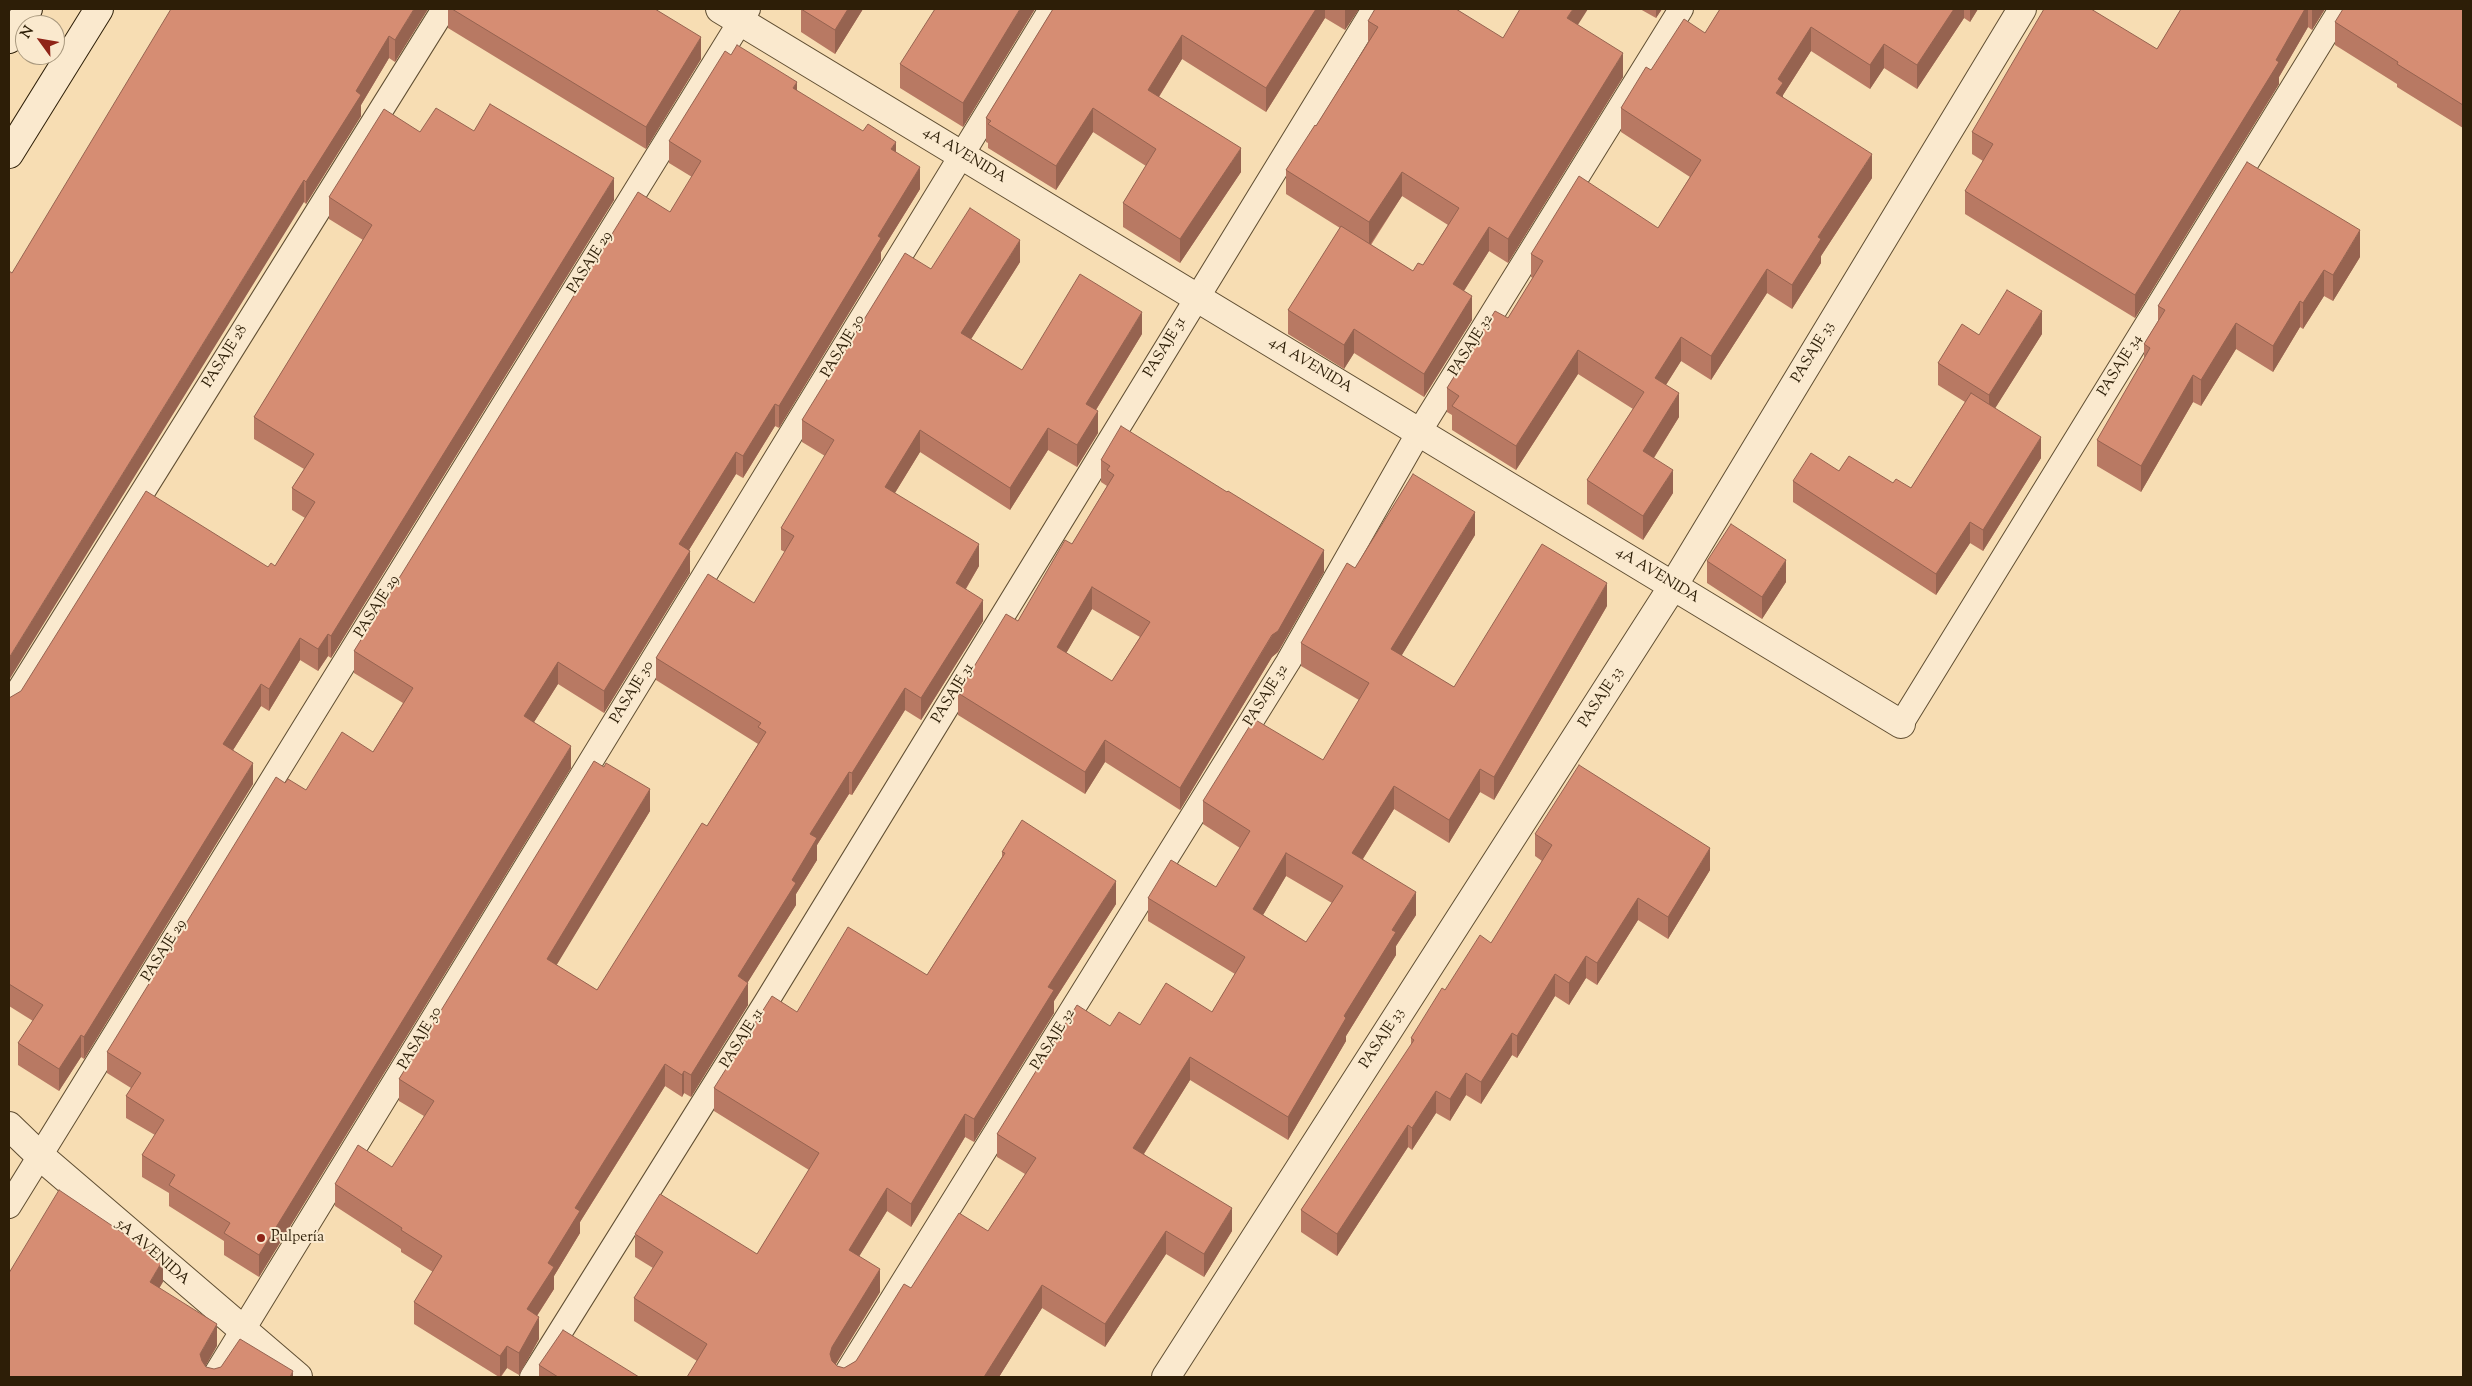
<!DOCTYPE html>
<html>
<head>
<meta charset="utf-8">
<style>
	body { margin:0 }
	#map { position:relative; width:2472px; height:1386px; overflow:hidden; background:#f7ddb3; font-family:"Sorts Mill Goudy",serif }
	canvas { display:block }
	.frame { position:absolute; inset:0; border:10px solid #2d1e07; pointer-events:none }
	.north { position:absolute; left:15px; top:15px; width:50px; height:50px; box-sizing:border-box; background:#fae9ce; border:1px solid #a8987e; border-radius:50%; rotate:302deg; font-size:14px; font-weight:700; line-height:20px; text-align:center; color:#2d1e07 }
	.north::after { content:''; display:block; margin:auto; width:18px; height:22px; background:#8f2418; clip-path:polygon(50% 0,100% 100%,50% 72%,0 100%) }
</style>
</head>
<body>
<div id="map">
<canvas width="2472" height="1386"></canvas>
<div class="frame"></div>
<div class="north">N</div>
</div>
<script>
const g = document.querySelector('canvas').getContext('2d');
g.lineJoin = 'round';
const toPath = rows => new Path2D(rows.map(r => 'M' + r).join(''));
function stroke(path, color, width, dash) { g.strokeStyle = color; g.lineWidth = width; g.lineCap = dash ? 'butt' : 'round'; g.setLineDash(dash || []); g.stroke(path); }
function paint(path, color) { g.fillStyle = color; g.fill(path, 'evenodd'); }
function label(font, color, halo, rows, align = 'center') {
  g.font = font + ' "Sorts Mill Goudy",serif'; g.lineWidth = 4; g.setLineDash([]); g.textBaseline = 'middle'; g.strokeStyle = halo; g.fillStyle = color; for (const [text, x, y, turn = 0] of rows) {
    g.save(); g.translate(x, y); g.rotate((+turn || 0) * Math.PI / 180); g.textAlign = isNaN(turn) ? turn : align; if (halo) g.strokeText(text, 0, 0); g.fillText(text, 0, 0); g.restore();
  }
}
const service = toPath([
	[9,706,444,9],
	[1901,724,2341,9],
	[9,1206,748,9],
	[214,1377,1051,9],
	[532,1377,765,1004,1374,9],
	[844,1377,1288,662,1419,432,1681,9]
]);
const minor = toPath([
	[720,9,1901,724],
	[9,1126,39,1155,298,1377],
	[1166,1377,1673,586,2022,9]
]);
const secondary = toPath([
	[9,39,28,9],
	[9,154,99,9]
]);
const wall = toPath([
	[428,9,395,62,389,58,361,105,361,116,306,204,304,202,12,273],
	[448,9,655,9,701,59,646,149,448,28],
	[801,9,863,9,835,54,801,32],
	[1035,9,963,127,900,88,900,64],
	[1053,9,1359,9,1345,30,1325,18,1266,112,1182,59,1159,97,1241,172,1180,263,1123,227,1123,203,1146,166,1093,132,1056,190,988,148,988,143,986,142,986,118],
	[1640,9,1662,9,1656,18],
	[1720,9,1978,9,1970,22,1964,18,1917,89,1884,68,1870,89,1811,51,1783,95,1783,97,1872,178,1821,256,1821,263,1792,309,1767,293,1711,380,1681,361,1666,385,1679,417,1654,458,1673,493,1643,540,1587,504,1587,480,1633,409,1578,374,1516,470,1452,430,1452,415,1447,412,1447,388,1508,318,1533,278,1531,277,1531,254,1658,228,1690,177,1621,132,1621,108,1651,70,1705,33],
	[2181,9,2325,9,2312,30,2308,27,2279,77,2279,84,2135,318,1965,214,1965,191,1983,161,1972,154,1972,132,2157,49],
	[2463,9,2463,128,2397,87,2397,84,2335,45,2335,22],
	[1368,21,1503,38,1578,25,1623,77,1508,263,1489,251,1464,291,1472,320,1424,397,1354,353,1344,369,1288,334,1288,310,1340,228,1286,194,1286,170,1316,126,1368,43],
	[1402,196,1448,225,1423,265,1413,271,1371,245],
	[797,91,896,152,920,189,881,252,881,260,779,428,775,426,743,478,736,474,689,550,690,573,604,713,558,684,534,722,571,768,259,1277,224,1255,224,1241,169,1206,169,1193,142,1177,142,1155,155,1135,126,1118,126,1096,131,1088,107,1073,107,1052,285,783,306,790,373,752,403,703,354,673,354,651,670,212,692,177,669,163,669,141],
	[474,131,614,200,331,658,328,656,318,671,300,660,269,711,261,706,233,750,253,784,84,1059,81,1057,59,1091,18,1065,18,1043,33,1021,9,1006,9,698,268,567,275,566,305,518,292,510,292,488,304,469,254,439,254,417,363,240,329,219,329,197,420,132],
	[2360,257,2333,301,2324,296,2303,329,2300,327,2273,372,2236,349,2201,406,2193,402,2141,492,2097,466,2097,440,2144,359,2144,344,2158,321,2158,306],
	[1020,262,971,339,1022,370,1142,334,1096,410,1098,433,1077,467,1048,450,1010,510,920,452,895,493,979,566,966,589,983,621,921,720,905,710,852,795,849,794,817,845,817,860,796,894,796,905,747,983,748,1005,691,1097,684,1093,682,1097,665,1086,580,1222,580,1233,554,1276,554,1289,537,1316,539,1339,519,1375,507,1368,501,1377,499,1377,414,1324,414,1302,433,1272,401,1252,401,1249,335,1206,335,1184,392,1167,424,1116,399,1101,399,1079,604,767,650,811,556,965,597,990,707,826,758,744,656,680,656,658,754,603,785,552,781,550,781,528,825,456,802,442,802,420,931,269],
	[2042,334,1995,408,2041,458,1983,551,1970,543,1936,595,1793,502,1793,481,1839,471,1893,483,1911,488,1965,402,1938,385,1938,363,1979,335],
	[1101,460,1324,572,1278,652,1272,657,1180,810,1105,762,1085,794,958,715,958,693,1018,621,1072,544,1107,486,1101,482],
	[1092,609,1140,637,1112,681,1066,653],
	[1475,535,1401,656,1454,687,1607,606,1494,800,1480,792,1449,843,1394,809,1363,859,1416,915,1396,946,1396,955,1346,1036,1346,1041,1288,1140,1190,1080,1144,1154,1232,1231,1204,1277,1166,1254,1105,1347,1042,1308,999,1377,697,1361,634,1321,634,1298,653,1268,635,1257,635,1234,757,1254,809,1170,714,1111,714,1088,797,1012,927,975,1002,857,1002,852,1116,904,1054,1001,1054,1013,974,1142,965,1137,911,1227,887,1211,859,1256,880,1292,836,1364,837,1366,844,1368,856,1361,911,1288,988,1231,1025,1174,997,1157,997,1134,1110,1026,1140,1025,1212,1012,1235,974,1148,921,1148,898,1216,887,1240,848,1203,824,1203,801,1323,760,1359,700,1301,666,1301,643,1355,568],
	[1286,876,1332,903,1306,942,1263,915],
	[1707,561,1786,582,1762,619,1707,583],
	[1535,834,1710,870,1668,939,1638,920,1597,985,1586,978,1569,1005,1555,996,1517,1058,1512,1055,1481,1104,1466,1095,1450,1121,1436,1113,1412,1150,1408,1147,1337,1256,1301,1232,1301,1210,1411,1046,1411,1038,1445,990,1491,943,1542,861,1535,856],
	[539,1365,639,1377,539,1377]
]);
const shadedWall = toPath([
	[414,9,428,9,395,62,395,40],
	[848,9,863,9,835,54,835,30],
	[1020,9,1035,9,963,127,963,103],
	[1316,9,1325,9,1325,18,1266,112,1266,88],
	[1345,9,1359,9,1345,30],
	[1573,9,1588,9,1567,42,1567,18],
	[1656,9,1662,9,1656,18],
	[1954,9,1964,9,1964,18,1917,89,1917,65],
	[1970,9,1978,9,1970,22],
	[2305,9,2308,9,2308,27,2279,77,2279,84,2135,318,2135,295],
	[2312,9,2325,9,2312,30],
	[1811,27,1811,51,1783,95,1783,106,1776,93,1778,79],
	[1182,35,1182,59,1148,114,1148,90],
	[389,36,389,58,361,105,361,116,306,204,306,182,356,91],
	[701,37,701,59,646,149,646,127],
	[1884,44,1884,68,1870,89,1870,65],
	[1623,53,1623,77,1508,263,1508,239],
	[797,82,797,104,793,88],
	[1093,108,1093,132,1056,190,1056,166],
	[896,142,896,163,891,149],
	[1241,148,1241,172,1180,263,1180,239],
	[1872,154,1872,178,1821,256,1821,263,1792,309,1792,285,1818,237],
	[920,167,920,189,881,252,881,260,779,428,779,406,878,236],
	[1402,172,1402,196,1369,246,1369,222],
	[614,178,614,200,331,658,331,636],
	[304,180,304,202,9,680,9,658],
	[1489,227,1489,251,1453,308,1453,284],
	[2360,230,2360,257,2333,301,2333,275],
	[1020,240,1020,262,961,355,961,333],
	[1767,269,1767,293,1711,380,1711,356],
	[2324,270,2324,296,2303,329,2303,303],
	[1472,296,1472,320,1424,397,1424,374],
	[2300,301,2300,327,2273,372,2273,346],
	[2042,311,2042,334,1989,418,1989,395],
	[1142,312,1142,334,1086,426,1086,404],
	[2236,323,2236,349,2201,406,2201,380],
	[1354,329,1354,353,1344,369,1344,345],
	[1681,337,1681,361,1655,402,1655,378],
	[1578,350,1578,374,1516,470,1516,446],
	[2193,375,2193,402,2141,492,2141,466],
	[1679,393,1679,417,1643,475,1643,451],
	[775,404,775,426,743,478,743,456],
	[1098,411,1098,433,1077,467,1077,445],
	[1048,428,1048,450,1010,510,1010,488],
	[920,430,920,452,885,509,885,487],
	[2041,437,2041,458,1983,551,1983,530],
	[736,452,736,474,679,566,679,544],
	[1673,470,1673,493,1643,540,1643,516],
	[1475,512,1475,535,1391,673,1391,649],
	[1970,522,1970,543,1936,595,1936,574],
	[979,544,979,566,956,605,956,583],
	[1324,550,1324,572,1278,652,1272,657,1180,810,1180,788],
	[690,551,690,573,604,713,604,691],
	[1786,560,1786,582,1762,619,1762,597],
	[1607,583,1607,606,1494,800,1494,777],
	[1092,587,1092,609,1057,669,1057,647],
	[983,600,983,621,921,720,921,698],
	[328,634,328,656,318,671,318,649],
	[300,638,300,660,269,711,269,689],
	[558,662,558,684,524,738,524,716],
	[261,684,261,706,223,766,223,744],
	[905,688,905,710,852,795,852,773],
	[1105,740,1105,762,1085,794,1085,772],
	[571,746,571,768,259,1277,259,1255],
	[253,763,253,784,84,1059,84,1037],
	[1480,769,1480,792,1449,843,1449,820],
	[849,772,849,794,817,845,817,860,796,894,796,905,738,998,738,976,810,834],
	[1394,786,1394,809,1352,876,1352,853],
	[650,789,650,811,547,981,547,959],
	[1710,848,1710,870,1668,939,1668,917],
	[1286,853,1286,876,1253,932,1253,909],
	[1116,881,1116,904,1054,1001,1054,1013,974,1142,974,1119,1048,987],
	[1416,892,1416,915,1396,946,1396,955,1346,1036,1346,1041,1288,1140,1288,1117,1392,930],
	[1638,898,1638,920,1597,985,1597,963],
	[1586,956,1586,978,1569,1005,1569,983],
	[1555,974,1555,996,1517,1058,1517,1036],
	[748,983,748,1005,691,1097,691,1075],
	[1512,1033,1512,1055,1481,1104,1481,1082],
	[81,1035,81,1057,59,1091,59,1069],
	[1190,1057,1190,1080,1133,1171,1133,1148],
	[665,1064,665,1086,580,1222,580,1233,554,1276,554,1289,527,1331,527,1309,548,1263,575,1208],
	[684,1071,684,1093,682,1097,682,1075],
	[1466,1073,1466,1095,1450,1121,1450,1099],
	[1436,1091,1436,1113,1412,1150,1412,1128],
	[965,1114,965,1137,911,1227,911,1204],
	[1408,1125,1408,1147,1337,1256,1337,1234],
	[887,1188,887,1211,849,1273,849,1250],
	[1232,1208,1232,1231,1204,1277,1204,1254],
	[1166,1231,1166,1254,1105,1347,1105,1324],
	[163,1260,163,1282,150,1304,150,1282],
	[880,1269,880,1292,832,1370,830,1354,832,1347],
	[1042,1285,1042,1308,999,1377,984,1377],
	[539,1317,539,1339,519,1375,519,1353],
	[217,1324,217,1346,200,1376,200,1354],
	[507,1346,507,1368,500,1377,500,1356],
	[293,1371,293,1377,290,1377]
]);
const building = toPath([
	[171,9,414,9,395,40,389,36,356,91,361,95,306,182,304,180,9,658,9,271,12,273,171,9],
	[452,9,655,9,701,37,646,127,452,9],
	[801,9,848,9,835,30,801,9],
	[935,9,1020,9,963,103,900,64,935,9],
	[1053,9,1316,9,1266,88,1182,35,1148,90,1241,148,1180,239,1123,203,1156,149,1093,108,1056,166,988,124,991,121,986,118,1053,9],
	[1375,9,1456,9,1503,38,1520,9,1573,9,1567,18,1623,53,1508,239,1489,227,1453,284,1472,296,1424,374,1354,329,1344,345,1288,310,1341,226,1413,271,1418,263,1423,265,1459,208,1402,172,1369,222,1286,170,1315,125,1316,126,1378,27,1368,21,1375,9],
	[1720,9,1954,9,1917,65,1884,44,1870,65,1811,27,1778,79,1783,83,1776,93,1872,154,1818,237,1821,239,1792,285,1767,269,1711,356,1681,337,1655,378,1679,393,1643,451,1673,470,1643,516,1587,480,1644,392,1578,350,1516,446,1452,406,1459,396,1447,388,1495,311,1508,318,1543,261,1531,254,1579,176,1658,228,1701,160,1621,108,1646,67,1651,70,1684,19,1705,33,1720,9],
	[2044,9,2091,9,2157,49,2181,9,2305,9,2276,60,2279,62,2135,295,1965,191,1993,144,1972,132,2044,9],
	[2343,9,2463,9,2463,105,2397,64,2398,62,2335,22,2343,9],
	[737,45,797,82,793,88,863,131,868,124,896,142,891,149,920,167,878,236,881,238,779,406,775,404,743,456,736,452,679,544,690,551,604,691,558,662,524,716,571,746,259,1255,224,1233,230,1223,169,1185,175,1175,142,1155,164,1120,126,1096,141,1073,107,1052,276,777,285,783,288,779,306,790,342,732,373,752,413,688,354,651,638,192,670,212,701,161,669,141,725,51,731,55,737,45],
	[490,104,614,178,331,636,328,634,318,649,300,638,269,689,261,684,223,744,253,763,84,1037,81,1035,59,1069,18,1043,43,1005,9,984,9,698,21,691,146,491,268,567,271,563,275,566,315,502,292,488,314,454,254,417,372,225,329,197,384,109,420,132,436,108,474,131,490,104],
	[2247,162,2360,230,2333,275,2324,270,2303,303,2300,301,2273,346,2236,323,2201,380,2193,375,2141,466,2097,440,2150,348,2144,344,2165,310,2158,306,2247,162],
	[970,208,1020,240,961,333,1022,370,1080,274,1142,312,1086,404,1098,411,1077,445,1048,428,1010,488,920,430,885,487,979,544,956,583,983,600,921,698,905,688,852,773,849,772,810,834,817,838,792,880,796,883,738,976,748,983,691,1075,684,1071,682,1075,665,1064,575,1208,580,1211,548,1263,554,1267,527,1309,539,1317,519,1353,507,1346,500,1356,414,1302,442,1256,401,1230,402,1228,335,1184,358,1145,392,1167,434,1101,399,1079,594,761,604,767,606,763,650,789,547,959,597,990,702,823,707,826,766,732,758,727,761,723,656,658,708,574,754,603,794,536,781,528,834,440,802,420,905,253,931,269,970,208],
	[2007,290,2042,311,1989,395,1938,363,1962,324,1979,335,2007,290],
	[1971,393,2041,437,1983,530,1970,522,1936,574,1793,481,1811,453,1839,471,1849,456,1893,483,1896,479,1911,488,1971,393],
	[1121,426,1227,492,1228,491,1324,550,1278,631,1272,635,1180,788,1105,740,1085,772,958,693,1006,614,1018,621,1065,540,1072,544,1114,475,1107,470,1110,466,1101,460,1121,426],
	[1092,587,1150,622,1112,681,1057,647,1092,587],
	[1413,474,1475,512,1391,649,1454,687,1542,544,1607,583,1494,777,1480,769,1449,820,1394,786,1352,853,1416,892,1392,930,1396,932,1344,1016,1346,1018,1288,1117,1190,1057,1133,1148,1232,1208,1204,1254,1166,1231,1105,1324,1042,1285,984,1377,687,1377,707,1344,634,1298,663,1252,635,1234,660,1194,757,1254,819,1153,714,1088,772,996,797,1012,848,927,927,975,1005,853,1002,852,1022,820,1116,881,1048,987,1054,990,974,1119,965,1114,911,1204,887,1188,849,1250,880,1269,832,1347,830,1354,832,1361,837,1366,844,1368,856,1361,904,1284,911,1288,959,1213,988,1231,1036,1158,997,1134,1077,1005,1110,1026,1119,1012,1140,1025,1166,983,1212,1012,1245,957,1148,898,1171,860,1216,887,1250,831,1203,801,1254,719,1323,760,1369,683,1301,643,1347,563,1355,568,1413,474],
	[1286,853,1343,886,1306,942,1253,909,1286,853],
	[1731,524,1786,560,1762,597,1707,561,1731,524],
	[1579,765,1710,848,1668,917,1638,898,1597,963,1586,956,1569,983,1555,974,1517,1036,1512,1033,1481,1082,1466,1073,1450,1099,1436,1091,1412,1128,1408,1125,1337,1234,1301,1210,1414,1040,1411,1038,1442,988,1445,990,1480,935,1491,943,1552,845,1535,834,1579,765],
	[59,1190,163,1260,150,1282,217,1324,200,1354,202,1361,206,1367,214,1369,221,1367,240,1339,293,1371,290,1377,9,1377,9,1273,59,1190],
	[563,1330,639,1377,558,1377,539,1365,563,1330]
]);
const markers = [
	[261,1238,5,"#8f2418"]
];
const streetNames = [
	["4A AVENIDA",964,156,31],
	["PASAJE 29",591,263,-58],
	["PASAJE 32",1472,346,-58],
	["PASAJE 30",844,347,-59],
	["PASAJE 31",1166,348,-59],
	["PASAJE 33",1814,353,-59],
	["PASAJE 28",226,357,-58],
	["4A AVENIDA",1310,366,31],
	["PASAJE 34",2121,366,-58],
	["4A AVENIDA",1657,576,31],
	["PASAJE 29",378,607,-58],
	["PASAJE 30",633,693,-59],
	["PASAJE 31",954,694,-59],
	["PASAJE 32",1267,696,-58],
	["PASAJE 33",1602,698,-57],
	["PASAJE 29",165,951,-58],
	["PASAJE 30",421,1039,-59],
	["PASAJE 31",743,1039,-58],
	["PASAJE 33",1383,1039,-57],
	["PASAJE 32",1054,1040,-58],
	["5A AVENIDA",152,1253,41]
];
const poiNames = [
	["Pulpería",271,1238]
];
stroke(service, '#604e32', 26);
stroke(minor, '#604e32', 30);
stroke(secondary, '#2d1e07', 30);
stroke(service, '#fae9ce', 24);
stroke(minor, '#fae9ce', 28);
stroke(secondary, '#fae9ce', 28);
paint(wall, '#b87963');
paint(shadedWall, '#966350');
paint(building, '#d68d73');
stroke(building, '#966350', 1);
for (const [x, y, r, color] of markers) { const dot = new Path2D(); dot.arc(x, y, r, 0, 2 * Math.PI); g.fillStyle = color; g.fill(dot); stroke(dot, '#fae9ce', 2); }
label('15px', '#2d1e07', '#fae9ce', streetNames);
label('15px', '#2d1e07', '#fae9ce', poiNames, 'left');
</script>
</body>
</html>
